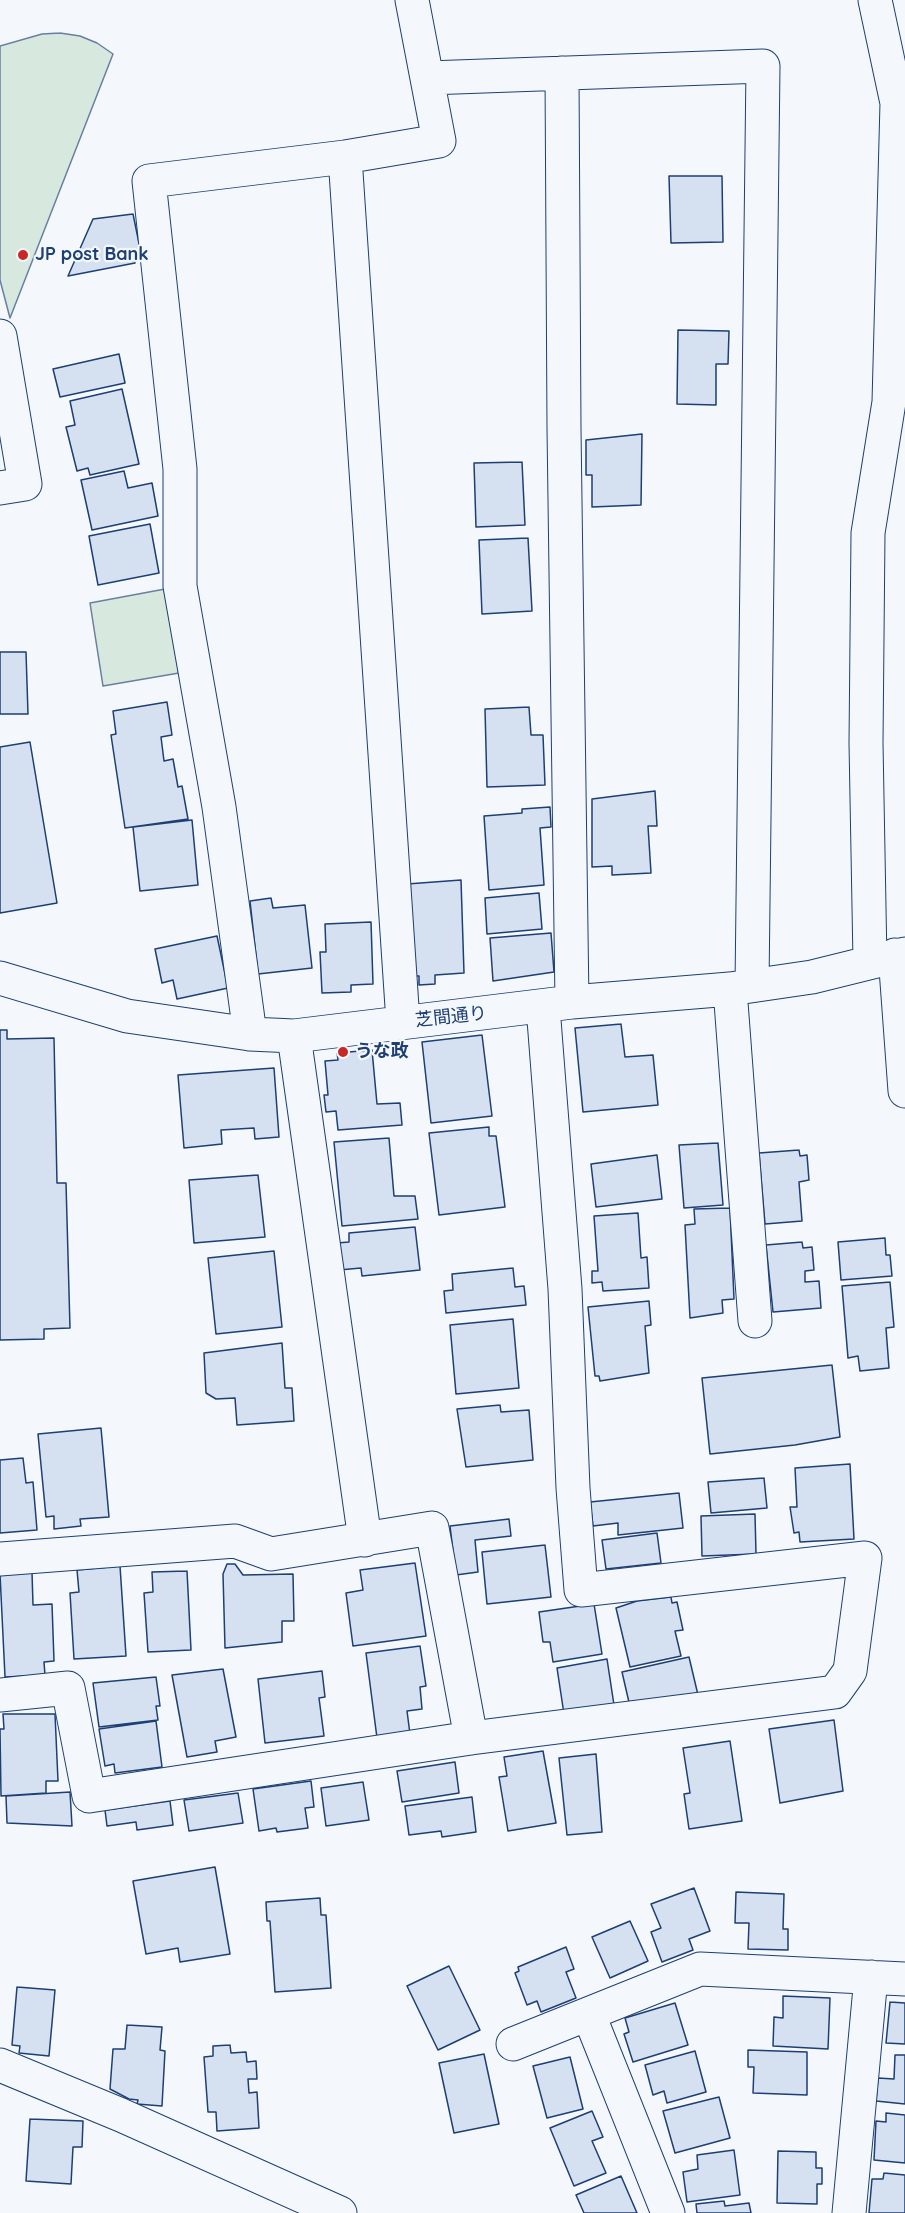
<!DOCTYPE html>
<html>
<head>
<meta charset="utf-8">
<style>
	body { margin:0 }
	canvas { display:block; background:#f4f7fb }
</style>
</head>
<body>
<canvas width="905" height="2213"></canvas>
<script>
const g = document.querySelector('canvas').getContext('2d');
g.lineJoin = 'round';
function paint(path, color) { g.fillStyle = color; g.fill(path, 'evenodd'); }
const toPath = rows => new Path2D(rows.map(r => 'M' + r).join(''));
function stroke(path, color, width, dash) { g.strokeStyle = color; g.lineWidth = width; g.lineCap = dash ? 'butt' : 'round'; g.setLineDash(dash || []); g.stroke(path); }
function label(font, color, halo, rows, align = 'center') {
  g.font = font + ' Quicksand,"Noto Sans JP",sans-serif'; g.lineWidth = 4.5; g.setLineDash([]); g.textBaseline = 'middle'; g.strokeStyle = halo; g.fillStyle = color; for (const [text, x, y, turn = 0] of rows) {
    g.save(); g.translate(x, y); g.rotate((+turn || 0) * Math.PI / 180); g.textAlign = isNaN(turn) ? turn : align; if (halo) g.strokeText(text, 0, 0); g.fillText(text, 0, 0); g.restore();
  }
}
const green = toPath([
	[60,33,80,36,97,43,113,54,10,318,0,280,0,46,42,34,60,33],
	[165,589,179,673,103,686,90,603,165,589]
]);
const building = toPath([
	[669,176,722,176,723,242,671,243,669,176],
	[133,214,141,253,135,255,135,263,68,276,93,219,133,214],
	[678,330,729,331,728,364,716,364,716,405,677,404,678,330],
	[119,354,125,383,60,397,53,369,119,354],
	[122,389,139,464,90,475,88,468,77,471,66,427,75,425,70,401,122,389],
	[642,434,641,505,592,507,592,475,586,475,586,440,642,434],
	[522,462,525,525,476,527,474,463,522,462],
	[124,471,128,488,152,483,158,516,92,530,81,480,124,471],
	[150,524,159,573,98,585,89,536,150,524],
	[528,538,532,611,482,614,479,540,528,538],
	[0,652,26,652,28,714,0,714,0,652],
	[167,702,172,735,161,737,164,761,173,759,178,787,182,786,188,819,125,828,111,735,116,734,113,711,167,702],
	[529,707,531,735,543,735,545,785,487,787,485,709,529,707],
	[30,742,57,903,0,913,0,747,30,742],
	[655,791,657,826,648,826,651,873,612,875,612,866,592,867,592,799,655,791],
	[550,807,551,827,540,828,544,885,489,890,484,816,522,813,522,809,550,807],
	[192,820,198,885,140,891,133,827,192,820],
	[461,880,464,973,435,975,435,984,419,985,419,976,413,976,407,884,461,880],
	[539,893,542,929,487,934,485,898,539,893],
	[271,898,273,908,305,905,312,968,258,974,250,901,271,898],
	[371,922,373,984,351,985,351,992,322,993,320,952,326,952,325,924,371,922],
	[551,933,554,972,493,981,490,938,551,933],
	[217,936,228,988,177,999,173,980,162,983,155,949,217,936],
	[621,1024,625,1057,653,1055,658,1105,583,1112,575,1028,621,1024],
	[0,1030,7,1030,7,1039,54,1038,57,1183,66,1183,70,1328,44,1329,44,1339,0,1340,0,1030],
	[482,1035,492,1116,431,1123,422,1042,482,1035],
	[372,1050,377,1104,400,1103,402,1125,338,1130,336,1111,326,1112,324,1095,328,1095,325,1061,338,1060,337,1053,372,1050],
	[274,1068,279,1137,255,1139,254,1128,221,1130,222,1144,184,1148,178,1075,274,1068],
	[489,1127,489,1136,496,1136,505,1207,439,1215,429,1133,489,1127],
	[389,1138,394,1196,415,1196,418,1219,342,1226,334,1142,389,1138],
	[718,1143,723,1205,684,1208,679,1145,718,1143],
	[799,1150,800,1156,807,1155,809,1180,799,1182,802,1221,765,1224,759,1153,799,1150],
	[657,1155,662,1199,596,1207,591,1164,657,1155],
	[258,1175,265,1237,194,1243,189,1180,258,1175],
	[730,1208,734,1299,722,1300,723,1313,690,1318,685,1225,695,1224,694,1209,730,1208],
	[638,1213,641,1258,647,1257,649,1288,603,1291,602,1282,592,1283,592,1271,598,1271,594,1216,638,1213],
	[415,1227,420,1270,362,1276,361,1268,339,1270,337,1243,349,1242,349,1233,415,1227],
	[885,1238,886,1255,890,1255,892,1276,841,1280,838,1242,885,1238],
	[802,1242,803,1248,812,1247,814,1270,805,1271,805,1282,819,1281,821,1308,773,1312,766,1245,802,1242],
	[274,1251,282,1327,216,1334,208,1258,274,1251],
	[513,1268,515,1287,524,1286,526,1305,446,1313,444,1291,453,1290,452,1274,513,1268],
	[890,1282,894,1327,886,1328,889,1368,860,1371,858,1356,848,1358,842,1286,890,1282],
	[649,1301,651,1325,645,1326,649,1373,600,1381,599,1376,595,1376,588,1307,649,1301],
	[513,1319,519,1388,456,1394,450,1325,513,1319],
	[282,1343,285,1388,292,1388,294,1421,237,1425,235,1398,216,1399,206,1393,204,1353,282,1343],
	[832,1365,840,1437,795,1445,710,1454,702,1378,832,1365],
	[500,1405,501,1412,529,1410,533,1460,466,1467,457,1409,500,1405],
	[101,1428,109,1517,80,1519,81,1526,54,1529,54,1516,46,1517,38,1434,101,1428],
	[23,1458,26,1483,33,1482,37,1530,0,1533,0,1460,23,1458],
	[850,1464,854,1539,800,1542,799,1532,794,1533,790,1507,797,1507,795,1468,850,1464],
	[764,1478,767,1508,711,1513,708,1482,764,1478],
	[679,1493,683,1528,618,1535,618,1523,593,1526,590,1502,679,1493],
	[755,1514,756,1554,702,1556,701,1516,755,1514],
	[509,1519,511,1536,475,1540,478,1572,456,1575,450,1526,509,1519],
	[657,1533,661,1563,606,1569,602,1540,657,1533],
	[545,1545,551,1597,487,1604,482,1552,545,1545],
	[415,1563,426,1636,353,1646,346,1593,363,1590,360,1570,415,1563],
	[227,1564,235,1564,243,1575,293,1574,294,1621,282,1621,282,1642,225,1648,223,1574,227,1564],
	[120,1566,126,1656,74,1659,70,1593,79,1592,77,1570,120,1566],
	[187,1571,191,1650,148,1652,144,1593,153,1592,152,1572,187,1571],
	[32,1572,33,1605,52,1604,54,1661,44,1662,45,1675,5,1677,0,1574,32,1572],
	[671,1597,672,1603,677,1602,683,1630,675,1631,681,1656,630,1667,616,1608,637,1601,671,1597],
	[594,1604,602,1654,553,1662,550,1642,543,1642,539,1612,594,1604],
	[420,1646,426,1686,420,1687,422,1709,407,1711,410,1734,377,1738,366,1653,420,1646],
	[689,1657,698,1695,631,1711,622,1672,689,1657],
	[607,1659,614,1705,564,1714,557,1668,607,1659],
	[223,1669,236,1737,215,1741,217,1752,187,1757,172,1675,223,1669],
	[322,1671,325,1697,319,1698,324,1736,265,1743,258,1679,322,1671],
	[156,1677,160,1706,156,1706,158,1720,99,1727,93,1683,156,1677],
	[3,1714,55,1714,58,1781,46,1781,46,1793,1,1796,0,1729,4,1729,3,1714],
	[834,1720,843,1791,780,1803,769,1729,834,1720],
	[156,1721,162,1767,115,1773,114,1764,105,1766,99,1729,156,1721],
	[730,1741,742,1821,689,1829,684,1794,690,1793,683,1748,730,1741],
	[543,1751,556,1823,508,1831,499,1777,507,1776,504,1757,543,1751],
	[596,1754,602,1832,567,1835,559,1758,596,1754],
	[455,1762,459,1793,402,1802,397,1771,455,1762],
	[311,1781,314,1807,305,1808,308,1828,277,1832,276,1828,259,1831,253,1789,311,1781],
	[363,1782,369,1820,326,1826,321,1788,363,1782],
	[70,1792,72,1826,7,1823,6,1796,70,1792],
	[238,1793,243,1823,189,1831,184,1800,238,1793],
	[472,1797,476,1832,442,1837,441,1831,409,1835,405,1806,472,1797],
	[170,1801,173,1825,137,1830,136,1822,107,1826,105,1810,170,1801],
	[215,1867,230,1954,180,1962,178,1948,146,1954,133,1881,215,1867],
	[694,1888,710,1931,689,1939,693,1950,662,1962,651,1932,661,1928,651,1904,694,1888],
	[736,1892,784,1894,783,1929,788,1929,788,1950,748,1949,749,1923,735,1923,736,1892],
	[320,1898,321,1915,326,1915,331,1988,275,1992,270,1921,267,1921,266,1902,320,1898],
	[630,1921,648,1961,610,1978,592,1937,630,1921],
	[566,1947,574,1969,566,1972,576,1998,541,2012,537,2001,527,2005,515,1973,519,1971,518,1967,566,1947],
	[449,1966,480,2030,438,2050,407,1986,449,1966],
	[17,1987,55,1990,49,2056,19,2053,20,2046,12,2045,17,1987],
	[783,1996,830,1998,828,2049,773,2046,774,2017,783,2018,783,1996],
	[890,2002,905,2003,905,2044,886,2043,890,2002],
	[675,2003,688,2045,633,2062,624,2034,629,2032,625,2018,675,2003],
	[127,2025,162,2027,160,2050,165,2051,162,2106,137,2104,138,2100,129,2099,110,2089,113,2049,125,2049,127,2025],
	[230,2045,231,2053,246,2052,247,2062,256,2061,257,2079,248,2079,249,2093,257,2092,259,2128,217,2131,216,2112,208,2112,204,2057,213,2056,213,2046,230,2045],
	[748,2050,807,2052,807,2095,753,2093,754,2067,748,2067,748,2050],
	[695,2051,706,2092,667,2103,664,2091,653,2095,645,2065,695,2051],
	[484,2054,499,2124,454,2133,439,2063,484,2054],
	[895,2055,905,2055,905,2104,876,2101,878,2078,894,2079,895,2055],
	[570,2057,583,2109,547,2118,533,2066,570,2057],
	[719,2097,730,2138,675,2153,663,2111,719,2097],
	[592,2111,603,2137,592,2141,606,2173,574,2186,550,2128,592,2111],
	[886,2113,905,2115,905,2163,874,2160,876,2121,886,2122,886,2113],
	[30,2119,83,2121,82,2147,73,2147,71,2184,26,2181,30,2119],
	[734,2150,740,2195,687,2202,683,2172,698,2169,697,2155,734,2150],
	[778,2151,816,2152,816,2168,822,2168,822,2184,817,2184,817,2204,777,2203,778,2151],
	[884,2173,905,2175,905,2213,869,2213,872,2179,883,2179,884,2173],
	[621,2176,637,2213,584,2213,576,2195,621,2176],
	[724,2201,725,2206,749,2203,751,2213,697,2213,696,2204,724,2201]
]);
const minor = toPath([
	[562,73,564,429,572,1002],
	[428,78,763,66,752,985],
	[345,157,403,1022],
	[0,336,25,484,0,488],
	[895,955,905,1091],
	[870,962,866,743,868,533,889,402,897,103,875,0],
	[0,978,127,1016,250,1034,294,1036,572,1002,730,989,812,977,905,954],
	[730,989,755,1321],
	[250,1034,219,807,180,586,180,469,149,181,345,157,439,141,412,0],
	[294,1036,365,1540],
	[0,1559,235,1541,271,1554,432,1528,471,1738],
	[0,1695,68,1688,89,1796,471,1738,835,1692,850,1671,865,1558,581,1590,573,1488,565,1289,543,1007],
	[589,2015,668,2213],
	[513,2044,700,1969,905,1979],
	[0,2065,121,2115,340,2213],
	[849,2213,871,1977]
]);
const markers = [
	[23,255,6,"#c62828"],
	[343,1052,6,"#c62828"]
];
const poiNames = [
	["JP post Bank",35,255],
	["うな政",355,1052]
];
const streetNames = [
	["芝間通り",451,1017,-6]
];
paint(green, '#d7e8df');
stroke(green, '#687fa3', 1.5);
paint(building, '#d5e0f0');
stroke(building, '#1d3f73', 1.5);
stroke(minor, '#1d3f73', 35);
stroke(minor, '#f4f7fb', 33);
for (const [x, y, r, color] of markers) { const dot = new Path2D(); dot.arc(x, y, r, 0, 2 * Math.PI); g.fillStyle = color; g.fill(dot); stroke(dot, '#f4f7fb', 2); }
label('bold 18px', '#1d3f73', '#f4f7fb', poiNames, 'left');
label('18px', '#1d3f73', '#f4f7fb', streetNames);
</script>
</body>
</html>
